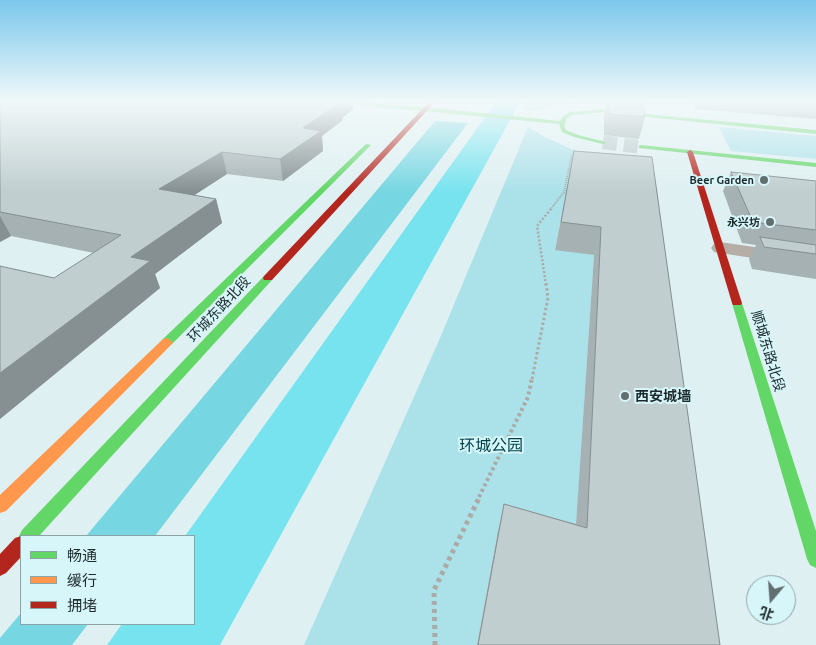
<!DOCTYPE html>
<html>
<head>
<meta charset="utf-8">
<style>
	body { margin:0 }
	#map { position:relative; width:816px; height:645px; overflow:hidden; background:#dff0f2; font-family:Ubuntu,"Noto Sans SC",sans-serif }
	canvas { display:block }
	.legend { position:absolute; left:20px; top:535px; width:175px; height:90px; box-sizing:border-box; background:#d7f6fa; border:1px solid #8da4a7; margin:0; padding:6px 9px; list-style:none; font-size:15px; color:#1d292a }
	.legend li { display:flex; align-items:center; gap:10px; height:25px }
	.legend b { width:25px; border:1px solid #8da4a7 }
	.north { position:absolute; left:746px; top:575px; width:50px; height:50px; box-sizing:border-box; background:#d7f6fa; border:1px solid #8da4a7; border-radius:50%; rotate:198deg; font-size:14px; font-weight:700; line-height:20px; text-align:center; color:#1d292a }
	.north::after { content:''; display:block; margin:auto; width:18px; height:22px; background:#616f70; clip-path:polygon(50% 0,100% 100%,50% 72%,0 100%) }
</style>
</head>
<body>
<div id="map">
<canvas width="816" height="645"></canvas>
<ul class="legend">
<li><b style="height:6px;background:#63d668"></b>畅通</li>
<li><b style="height:6px;background:#ff974d"></b>缓行</li>
<li><b style="height:6px;background:#b3261e"></b>拥堵</li>
</ul>
<div class="north">北</div>
</div>
<script>
const g = document.querySelector('canvas').getContext('2d');
g.lineJoin = 'round';
function paint(path, color) { g.fillStyle = color; g.fill(path, 'evenodd'); }
const toPath = rows => new Path2D(rows.map(r => 'M' + r).join(''));
function stroke(path, color, width, dash) { g.strokeStyle = color; g.lineWidth = width; g.lineCap = dash ? 'butt' : 'round'; g.setLineDash(dash || []); g.stroke(path); }
function label(font, color, halo, rows, align = 'center') {
  g.font = font + ' Ubuntu,"Noto Sans SC",sans-serif'; g.lineWidth = 4; g.setLineDash([]); g.textBaseline = 'middle'; g.strokeStyle = halo; g.fillStyle = color; for (const [text, x, y, turn = 0] of rows) {
    g.save(); g.translate(x, y); g.rotate((+turn || 0) * Math.PI / 180); g.textAlign = isNaN(turn) ? turn : align; if (halo) g.strokeText(text, 0, 0); g.fillText(text, 0, 0); g.restore();
  }
}
const green = toPath([
	[528,102,605,102,604,105,573,103,553,105,539,111,524,110],
	[528,127,545,137,582,154,562,213,555,249,594,255,574,559,497,536,477,645,304,645,440,338],
	[719,127,816,136,816,159,731,151]
]);
const forest = toPath([
	[435,121,468,123,155,536,86,536],
	[21,613,21,624,88,624,72,645,0,645,0,638]
]);
const water = toPath([
	[496,102,520,102,220,645,107,645,122,624,194,624,194,536,185,536]
]);
const secondaryTunnel = toPath([
	[603,142,641,147]
]);
const pathFar4 = toPath([
	[550,210,564,192,572,153]
]);
const pathFar3 = toPath([
	[546,285,537,226,551,209]
]);
const pathFar2 = toPath([
	[532,379,548,298,546,283]
]);
const pathFar1 = toPath([
	[479,497,528,397,532,378]
]);
const path = toPath([
	[435,645,434,590,480,496]
]);
const street = toPath([
	[720,242,816,256,816,268,714,252,711,248,714,244,720,242]
]);
const fast = toPath([
	[327,102,407,105,560,121,563,116,570,112,604,109,606,112,573,115,567,118,564,126,566,130,578,135,606,142,603,144,574,137,562,132,559,124,327,102],
	[635,113,816,130,816,134,637,116,635,113],
	[366,144,371,145,171,345,163,345,161,342,163,339,366,144],
	[641,145,816,163,816,167,639,148,639,146,641,145],
	[268,275,273,278,272,280,39,536,21,536,21,540,19,536,22,530,264,276,268,275],
	[737,300,742,303,816,531,816,568,810,565,807,559,732,303,737,300]
]);
const slow = toPath([
	[167,338,173,342,171,345,6,511,0,513,0,495,163,339,167,338]
]);
const jam = toPath([
	[429,102,435,102,272,280,264,280,263,278,264,276,429,102],
	[690,150,693,152,742,303,741,305,733,305,732,303,687,152,690,150],
	[21,536,21,557,6,573,0,576,0,554,15,538,21,536,23,536,21,536]
]);
const wall = toPath([
	[0,102,353,102,353,109,342,118,343,120,322,136,323,151,283,181,227,174,194,195,216,199,222,223,155,274,160,288,0,419,0,266,54,278,94,253,11,236,0,242],
	[605,102,643,102,645,117,639,139,604,135,604,116,606,106,604,105],
	[693,102,816,102,816,119,696,109],
	[574,151,652,157,720,645,477,645,497,536,504,504,576,524,594,255,555,250],
	[731,172,816,181,816,279,752,269,749,259,756,245,742,243,723,191]
]);
const shadedWall = toPath([
	[339,102,353,102,353,109,342,118,343,120,322,136,323,151,283,181,280,159,303,128],
	[222,152,227,174,167,213,159,189],
	[216,199,222,223,155,274,160,288,0,419,0,373,131,257],
	[0,216,11,236,0,242]
]);
const building = toPath([
	[0,102,341,102,303,128,321,131,280,159,222,152,159,189,216,199,131,257,150,261,0,373,0,266,54,278,121,235,0,212,0,102],
	[609,102,643,102,645,117,609,114,609,102],
	[574,151,652,157,720,645,478,645,504,504,587,528,601,227,561,222,574,151],
	[731,172,816,181,816,230,753,222,731,172],
	[760,237,816,245,816,254,764,247,760,237]
]);
const markers = [
	[764,180,5,"#616f70"],
	[770,222,5,"#616f70"],
	[625,396,5,"#616f70"]
];
const farPoinames = [
	["Beer Garden",754,180],
	["永兴坊",760,222]
];
const streetNames = [
	["环城东路北段",219,309,-47],
	["顺城东路北段",768,351,73]
];
const poiNames = [
	["西安城墙",635,396]
];
const nearParknames = [
	["环城公园",491,446]
];
paint(green, '#abe1e9');
paint(forest, '#76d6e1');
paint(water, '#77e3ef');
stroke(secondaryTunnel, '#b8c8ca', 14, [14, 7]);
stroke(pathFar4, '#abaaa6', 2, [1, 1]);
stroke(pathFar3, '#abaaa6', 2.5, [2, 2]);
stroke(pathFar2, '#abaaa6', 3, [2.5, 2.5]);
stroke(pathFar1, '#abaaa6', 4, [3, 3]);
stroke(path, '#abaaa6', 5, [4, 4]);
paint(street, '#b4aea6');
paint(fast, '#63d668');
paint(slow, '#ff974d');
paint(jam, '#b3261e');
paint(wall, '#a5b1b3');
paint(shadedWall, '#869092');
paint(building, '#c0ced0');
stroke(building, '#869092', 1);
const sky = g.createLinearGradient(0, 0, 0, 192);
sky.addColorStop(0, '#7bc7eb');
sky.addColorStop(0.53, '#f1f8f9');
sky.addColorStop(1, '#f1f8f900');
g.fillStyle = sky;
g.fillRect(0, 0, 816, 192);
for (const [x, y, r, color] of markers) { const dot = new Path2D(); dot.arc(x, y, r, 0, 2 * Math.PI); g.fillStyle = color; g.fill(dot); stroke(dot, '#d7f6fa', 2); }
label('bold 11px', '#1d292a', '#d7f6fa', farPoinames, 'right');
label('14px', '#1d292a', '#d7f6fa', streetNames);
label('bold 14px', '#1d292a', '#d7f6fa', poiNames, 'left');
label('16px', '#00444b', '#d7f6fa', nearParknames);
</script>
</body>
</html>
